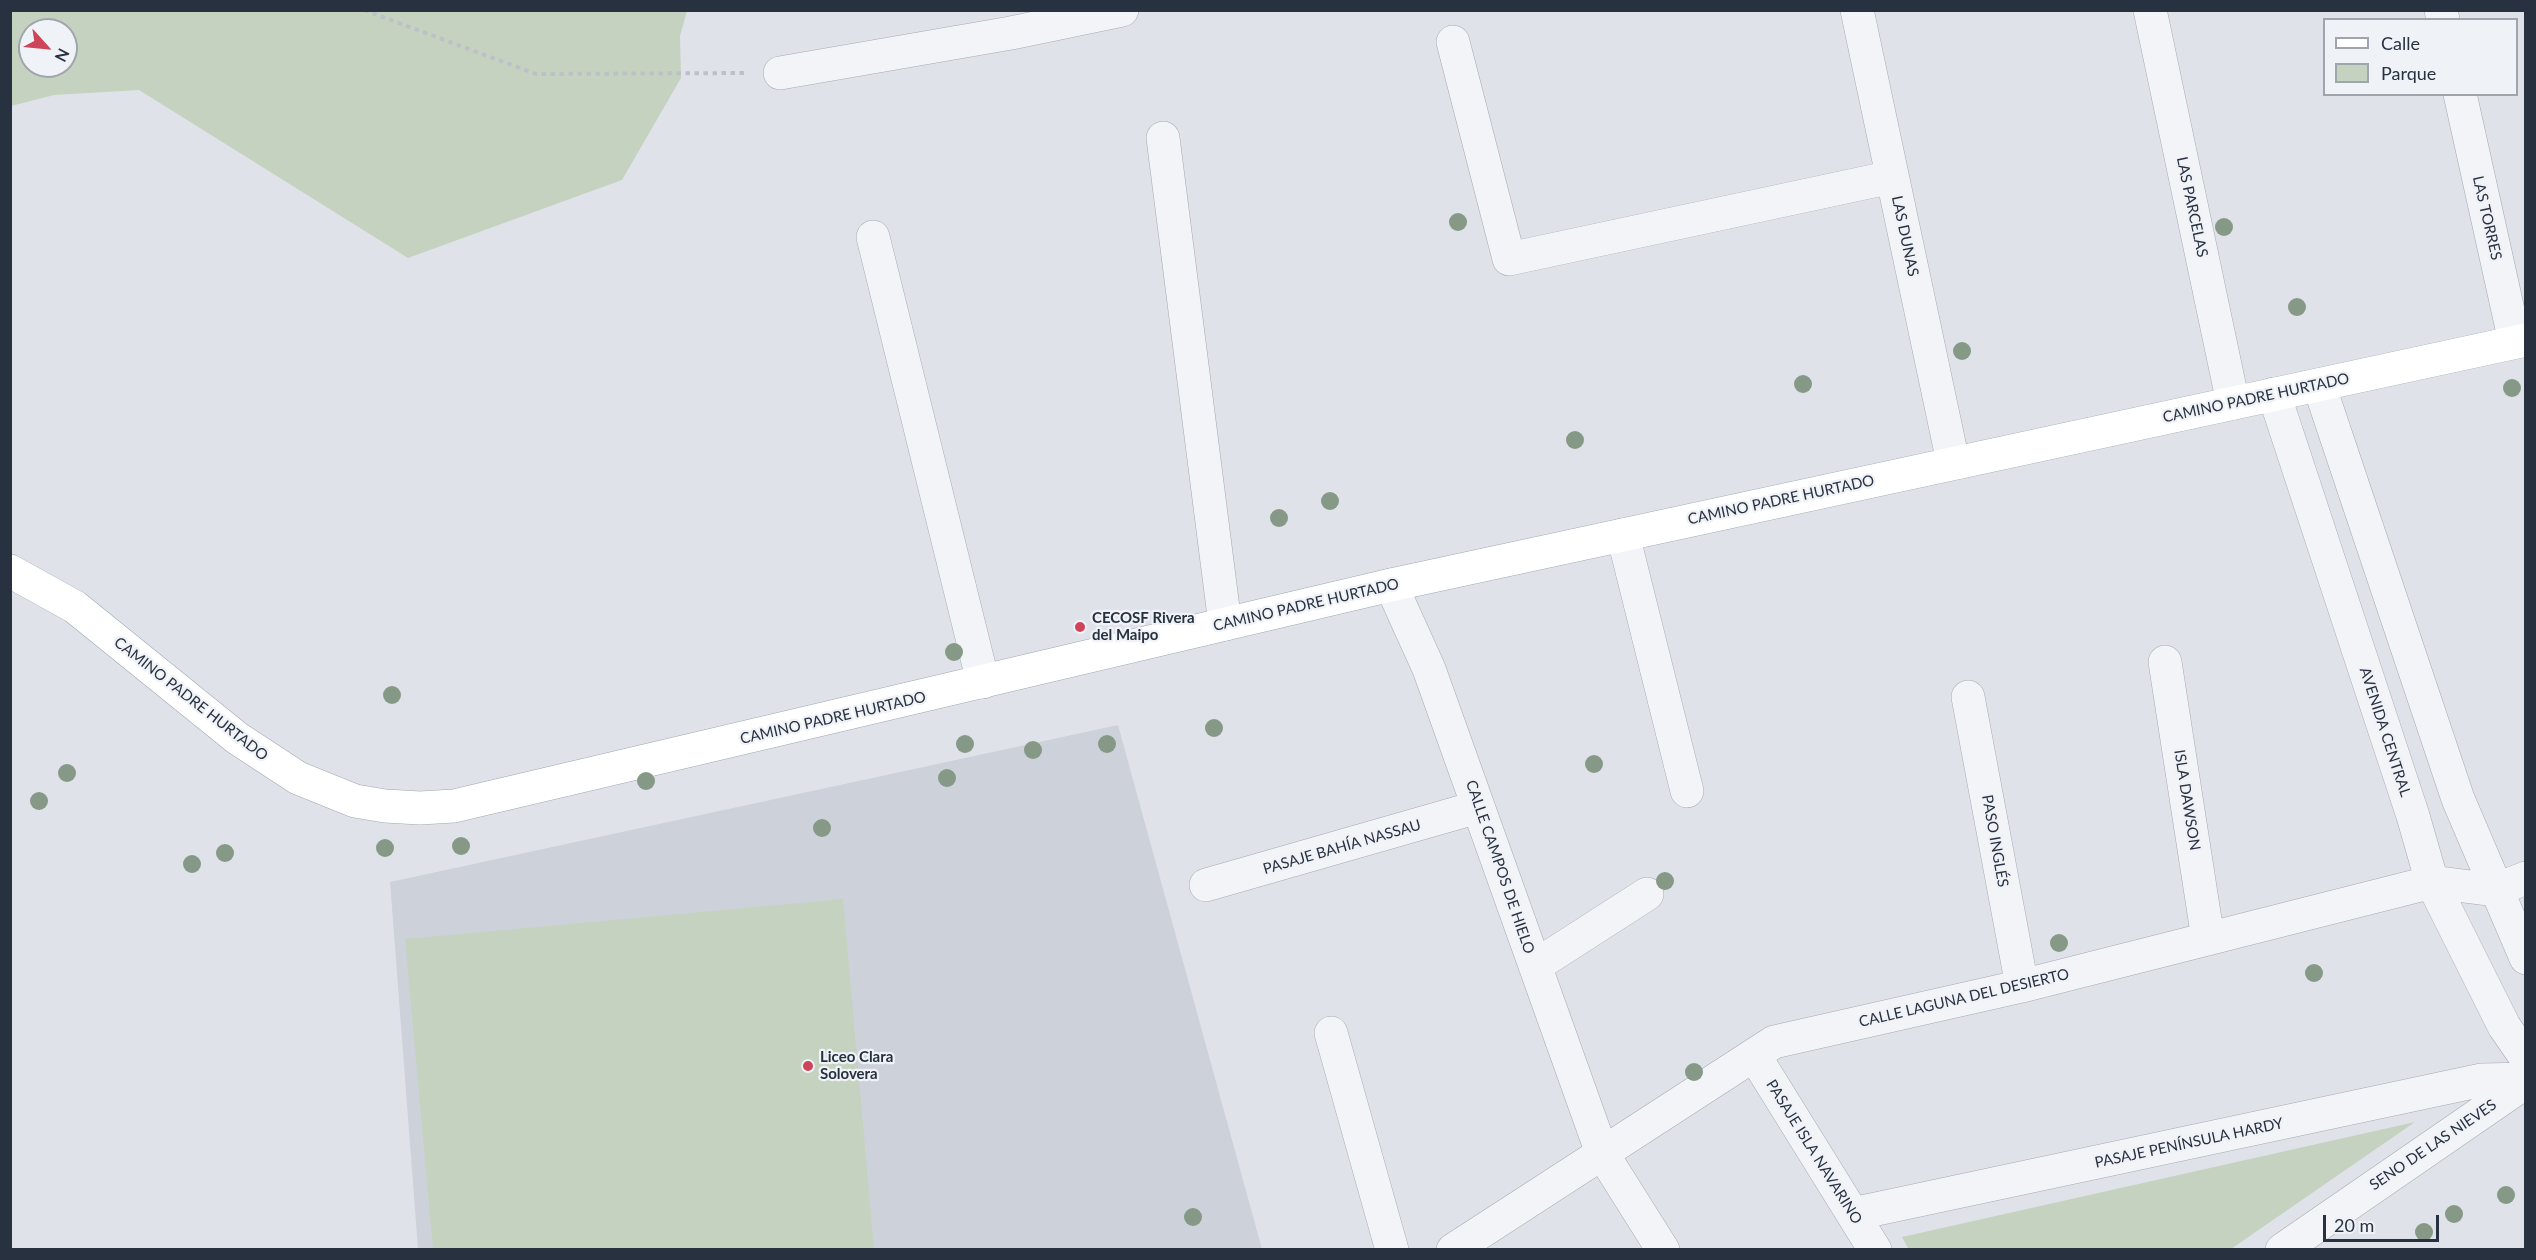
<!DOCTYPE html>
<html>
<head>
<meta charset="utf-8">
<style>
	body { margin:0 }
	#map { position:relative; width:2536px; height:1260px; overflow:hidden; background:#dfe3e9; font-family:Lato,sans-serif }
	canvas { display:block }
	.frame { position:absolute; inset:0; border:12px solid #283140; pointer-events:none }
	.legend { position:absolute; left:2323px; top:18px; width:195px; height:78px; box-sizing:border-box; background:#eff2f6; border:2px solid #9fa5ad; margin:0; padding:8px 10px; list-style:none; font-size:18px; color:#283140 }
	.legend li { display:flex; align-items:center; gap:12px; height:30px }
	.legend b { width:30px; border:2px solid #9fa5ad }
	.north { position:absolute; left:18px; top:18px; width:60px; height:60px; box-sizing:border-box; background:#eff2f6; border:2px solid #9fa5ad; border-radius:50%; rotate:117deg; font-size:16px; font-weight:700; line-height:24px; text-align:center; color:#283140 }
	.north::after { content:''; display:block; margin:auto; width:21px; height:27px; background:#ce4459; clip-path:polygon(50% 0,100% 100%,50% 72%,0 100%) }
	.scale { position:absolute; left:2323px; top:1215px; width:116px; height:27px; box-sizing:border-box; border:3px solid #283140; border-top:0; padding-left:8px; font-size:18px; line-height:21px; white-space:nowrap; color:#283140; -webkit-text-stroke:4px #eff2f6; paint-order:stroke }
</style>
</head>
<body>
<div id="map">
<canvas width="2536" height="1260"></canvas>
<div class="frame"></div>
<ul class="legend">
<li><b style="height:8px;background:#fff"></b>Calle</li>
<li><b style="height:16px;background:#c5d2c0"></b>Parque</li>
</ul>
<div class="north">N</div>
<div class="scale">20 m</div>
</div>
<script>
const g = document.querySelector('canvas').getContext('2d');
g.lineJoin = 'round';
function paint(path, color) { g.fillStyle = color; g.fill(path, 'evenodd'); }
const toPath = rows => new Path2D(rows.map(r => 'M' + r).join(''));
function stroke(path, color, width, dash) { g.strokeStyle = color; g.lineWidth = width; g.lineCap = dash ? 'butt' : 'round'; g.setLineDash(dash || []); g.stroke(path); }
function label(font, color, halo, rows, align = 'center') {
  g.font = font + ' Lato,sans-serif'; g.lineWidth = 4.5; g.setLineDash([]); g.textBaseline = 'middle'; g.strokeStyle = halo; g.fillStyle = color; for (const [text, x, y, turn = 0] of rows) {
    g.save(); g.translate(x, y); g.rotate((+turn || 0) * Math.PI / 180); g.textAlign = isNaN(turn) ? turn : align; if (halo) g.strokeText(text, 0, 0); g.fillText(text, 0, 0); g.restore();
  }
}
const built = toPath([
	[1118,725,1262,1249,418,1249,390,882]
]);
const green = toPath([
	[11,10,687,10,687,11,680,36,681,78,622,180,408,258,139,90,54,95,11,106],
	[30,30,66,30,66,66,30,66],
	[843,899,874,1249,433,1249,405,939],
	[2415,1122,2231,1249,1909,1250,1902,1237]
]);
const path = toPath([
	[364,10,536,74,745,73]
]);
const minor = toPath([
	[1857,10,1953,462],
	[2150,10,2233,403],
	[2441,10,2443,20],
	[1453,42,1509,259,1892,177],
	[780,73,1011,33,1122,10],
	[2460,94,2515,342],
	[1163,138,1225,624],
	[873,237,983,682],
	[2319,385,2458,799,2526,958],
	[2274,394,2413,816,2432,882,2504,1026,2526,1058],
	[1623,535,1687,791],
	[1391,585,1429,669,1602,1153,1663,1250],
	[2165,662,2208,939],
	[1968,697,2022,986],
	[1206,885,1478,807],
	[1535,966,1647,894],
	[1331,1033,1392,1250],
	[1754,1055,1875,1250],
	[1853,1214,2482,1080,2526,1079],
	[1453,1250,1774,1042,2022,986,2432,882,2495,890,2526,878],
	[2282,1250,2526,1082]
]);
const major = toPath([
	[10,571,75,607,237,738,298,778,355,801,385,806,420,808,454,806,1391,585,2526,340]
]);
const trees = [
	[1458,222],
	[2224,227],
	[2297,307],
	[1962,351],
	[1803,384],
	[2512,388],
	[1575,440],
	[1330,501],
	[1279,518],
	[954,652],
	[392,695],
	[1214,728],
	[965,744],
	[1107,744],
	[1033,750],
	[1594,764],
	[67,773],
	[947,778],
	[646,781],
	[39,801],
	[822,828],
	[461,846],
	[385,848],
	[225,853],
	[192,864],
	[1665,881],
	[2059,943],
	[2314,973],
	[1694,1072],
	[2506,1195],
	[2454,1214],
	[1193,1217],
	[2424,1232]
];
const markers = [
	[1080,627,6,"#ce4459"],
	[808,1066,6,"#ce4459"]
];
const streetNames = [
	["LAS PARCELAS",2192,207,78],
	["LAS TORRES",2487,218,77],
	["LAS DUNAS",1905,236,78],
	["CAMINO PADRE HURTADO",2256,398,-12],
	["CAMINO PADRE HURTADO",1781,500,-12],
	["CAMINO PADRE HURTADO",1306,605,-13],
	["CAMINO PADRE HURTADO",191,699,38],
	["CAMINO PADRE HURTADO",833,718,-13],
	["AVENIDA CENTRAL",2385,732,72],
	["ISLA DAWSON",2187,800,81],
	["PASO INGLÉS",1995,841,80],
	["PASAJE BAHÍA NASSAU",1342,847,-16],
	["CALLE CAMPOS DE HIELO",1500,867,71],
	["CALLE LAGUNA DEL DESIERTO",1964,998,-13],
	["PASAJE PENÍNSULA HARDY",2189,1143,-12],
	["SENO DE LAS NIEVES",2433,1145,-34],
	["PASAJE ISLA NAVARINO",1814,1152,58]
];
const poiNames = [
	["CECOSF Rivera",1092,618],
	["del Maipo",1092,635],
	["Liceo Clara",820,1057],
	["Solovera",820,1074]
];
paint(built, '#cdd2da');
paint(green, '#c5d2c0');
stroke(minor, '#a4aab3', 34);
stroke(major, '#9fa7b4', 34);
stroke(path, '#bdc1c7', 4, [4.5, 4.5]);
stroke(minor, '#f2f4f7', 33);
stroke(major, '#fff', 33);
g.fillStyle = '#869886';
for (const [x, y] of trees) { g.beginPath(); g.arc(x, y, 9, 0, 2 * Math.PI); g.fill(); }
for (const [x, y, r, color] of markers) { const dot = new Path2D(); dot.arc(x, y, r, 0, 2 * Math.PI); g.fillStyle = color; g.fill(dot); stroke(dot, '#eff2f6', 2); }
label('15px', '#283140', '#eff2f6', streetNames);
label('bold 15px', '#283140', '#eff2f6', poiNames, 'left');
</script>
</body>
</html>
